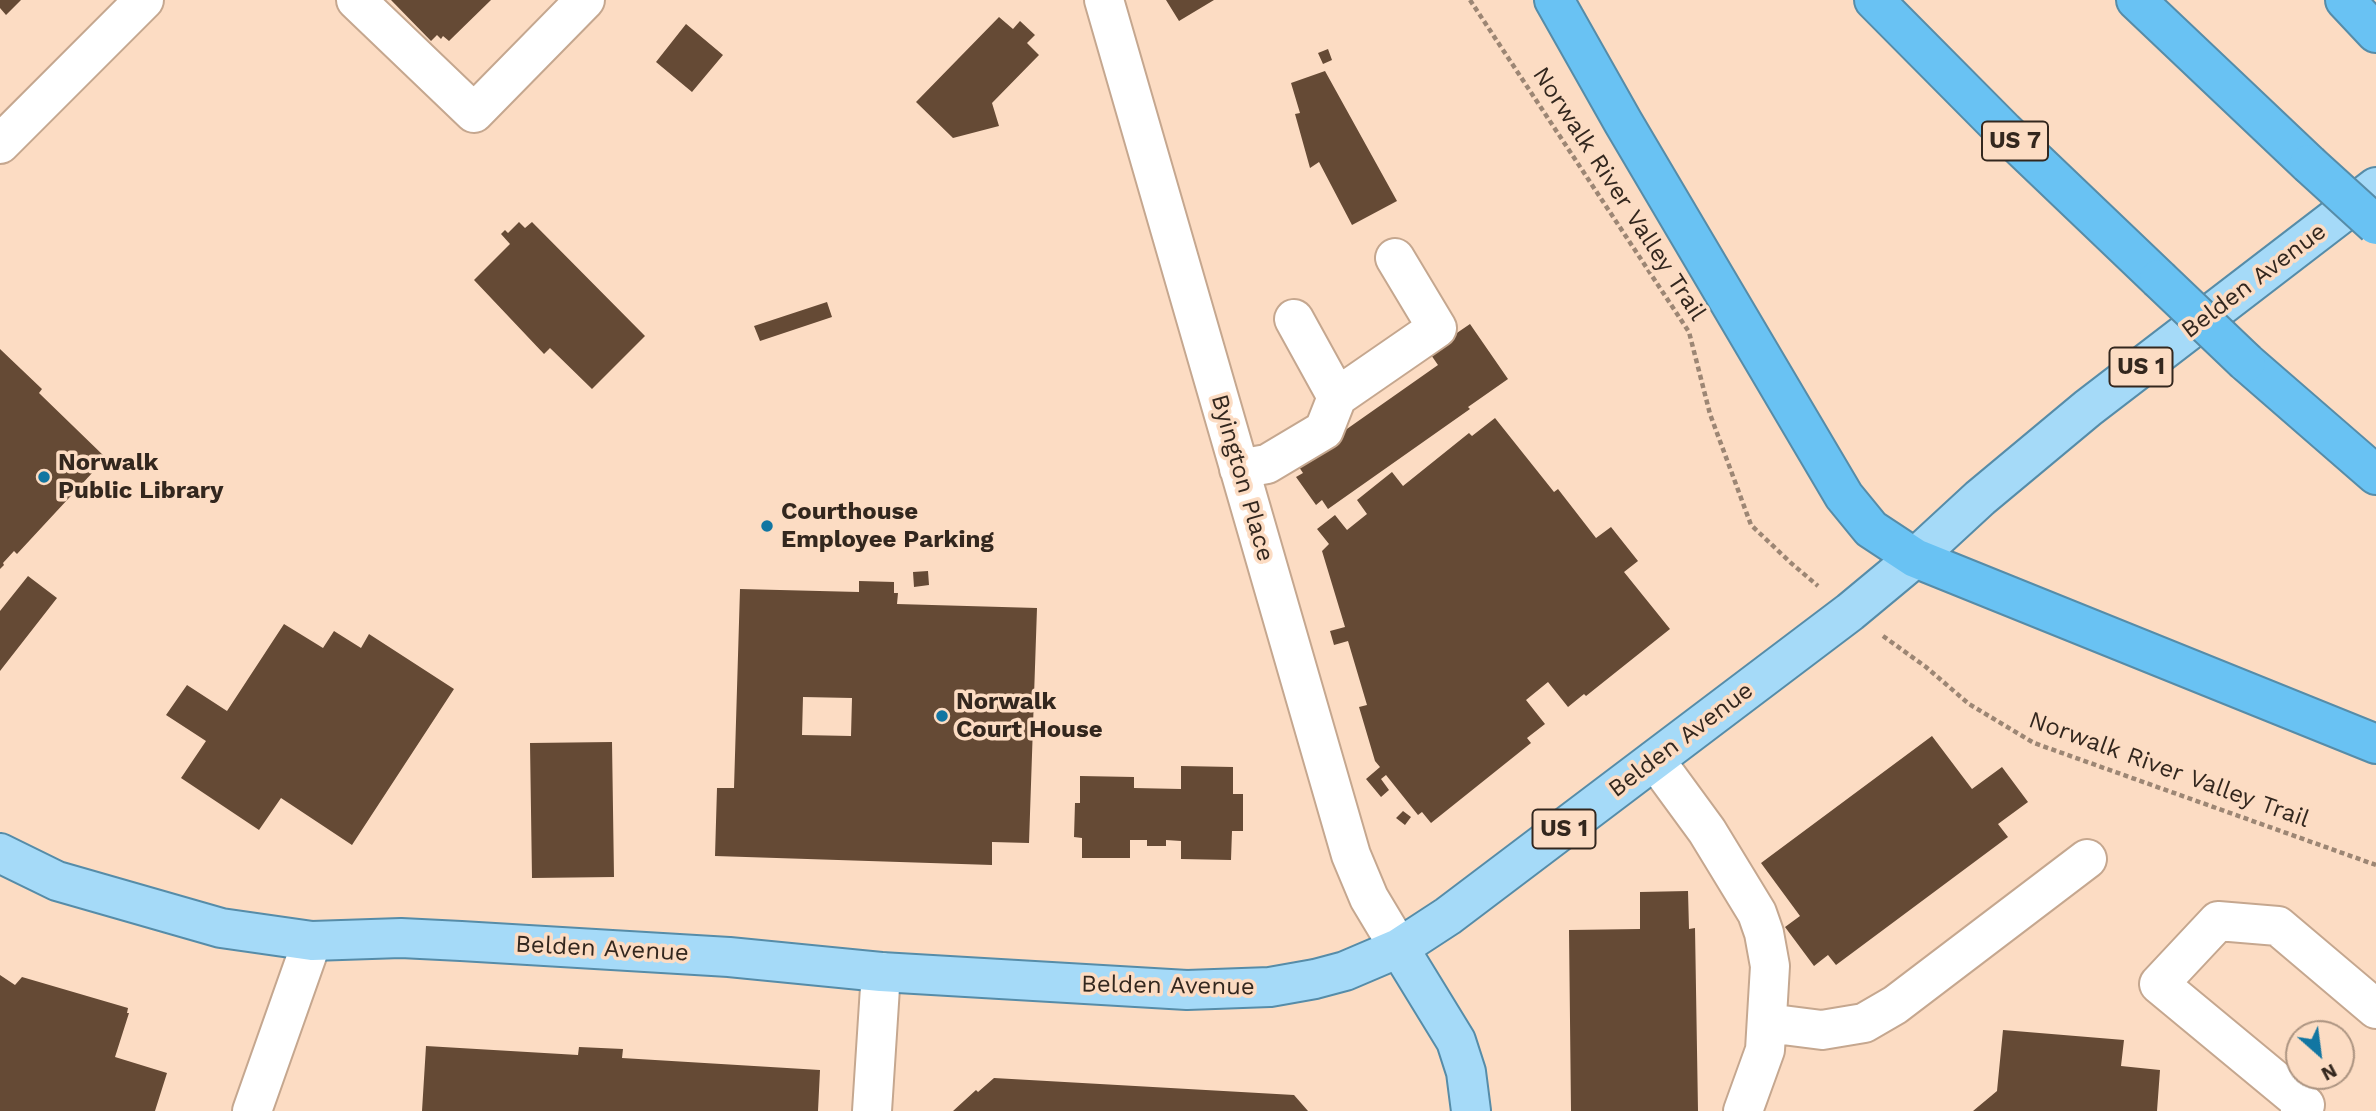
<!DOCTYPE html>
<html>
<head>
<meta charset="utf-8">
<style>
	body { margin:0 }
	#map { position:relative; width:2376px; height:1111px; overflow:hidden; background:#fcdcc3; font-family:"Work Sans",sans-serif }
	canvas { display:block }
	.north { position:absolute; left:2285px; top:1020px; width:70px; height:70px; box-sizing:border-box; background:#fcdcc3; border:2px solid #ac9481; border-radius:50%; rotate:152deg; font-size:19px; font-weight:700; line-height:28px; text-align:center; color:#33271e }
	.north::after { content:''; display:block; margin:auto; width:24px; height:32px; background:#1276a2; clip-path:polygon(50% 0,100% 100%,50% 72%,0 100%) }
</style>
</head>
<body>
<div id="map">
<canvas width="2376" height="1111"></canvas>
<div class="north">N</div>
</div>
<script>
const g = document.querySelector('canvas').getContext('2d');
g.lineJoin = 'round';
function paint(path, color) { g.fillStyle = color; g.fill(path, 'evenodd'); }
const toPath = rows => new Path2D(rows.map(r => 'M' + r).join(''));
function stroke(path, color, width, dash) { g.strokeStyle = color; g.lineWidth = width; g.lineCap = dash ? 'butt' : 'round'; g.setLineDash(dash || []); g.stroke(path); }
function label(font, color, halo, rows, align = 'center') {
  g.font = font + ' "Work Sans",sans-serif'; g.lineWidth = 7; g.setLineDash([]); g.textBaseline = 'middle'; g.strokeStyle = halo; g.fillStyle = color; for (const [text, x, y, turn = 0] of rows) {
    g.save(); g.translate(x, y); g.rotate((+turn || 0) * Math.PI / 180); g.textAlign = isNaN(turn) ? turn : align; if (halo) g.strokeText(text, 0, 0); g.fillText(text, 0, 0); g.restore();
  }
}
const building = toPath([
	[0,0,21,0,6,15,0,8],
	[391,0,491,0,449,41,443,36,441,39,437,35,431,41],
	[1166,0,1214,0,1179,21],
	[999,17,1013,29,1020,21,1035,35,1027,43,1039,55,992,103,999,126,953,138,916,102],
	[686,24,723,55,692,92,656,62],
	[1328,49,1332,60,1323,64,1318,53],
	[1325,71,1397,201,1352,225,1319,162,1310,168,1295,114,1300,113,1291,83],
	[519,222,525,228,532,222,645,336,592,389,550,348,544,354,474,280,510,244,501,234,505,230,508,233],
	[827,302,832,317,760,341,754,326],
	[1470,324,1508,379,1468,407,1470,409,1328,509,1322,500,1316,505,1296,477,1303,473,1297,464,1438,365,1429,352],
	[0,349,42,389,39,393,106,458,17,554,14,551,3,563,4,565,0,569],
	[1495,418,1554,492,1558,489,1596,538,1611,527,1638,561,1624,572,1670,629,1586,696,1584,694,1568,707,1548,682,1526,700,1545,724,1527,738,1531,743,1431,823,1422,812,1418,815,1386,775,1381,779,1389,790,1381,797,1366,779,1380,767,1375,761,1359,707,1367,705,1348,641,1334,645,1330,631,1345,627,1322,551,1329,544,1317,529,1335,515,1347,530,1367,514,1357,500,1392,472,1403,486,1469,433,1472,436],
	[928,571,929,585,914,587,913,572],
	[28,576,57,598,0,671,0,611],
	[859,581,894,582,894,593,898,593,897,604,1037,608,1029,843,992,842,992,865,715,856,717,788,734,788,740,589,859,592],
	[803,697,852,698,851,736,802,735],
	[284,624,323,648,334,631,361,648,369,634,454,689,352,845,281,798,259,830,181,778,206,741,166,715,187,685,227,711],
	[1932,736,1972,789,2002,767,2028,802,1998,824,2008,837,1836,965,1828,955,1814,966,1785,927,1800,916,1761,863],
	[612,742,614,877,532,878,530,743],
	[1181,766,1233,767,1233,794,1243,794,1243,831,1232,831,1231,860,1181,859,1181,841,1166,840,1166,846,1147,846,1147,840,1130,840,1130,858,1082,858,1082,838,1074,837,1075,803,1080,803,1080,776,1134,777,1134,788,1181,789],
	[1403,811,1411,817,1405,825,1396,818],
	[1688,891,1689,929,1695,928,1698,1111,1571,1111,1569,930,1640,929,1640,892],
	[0,975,15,985,22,977,128,1008,127,1013,129,1013,115,1057,167,1073,155,1111,0,1111],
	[2003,1030,2124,1040,2121,1066,2160,1070,2157,1111,1973,1111,1997,1091],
	[426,1046,578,1055,579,1047,623,1049,622,1058,820,1070,818,1111,422,1111],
	[994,1078,1294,1095,1308,1111,953,1111,976,1090,978,1092]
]);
const path = toPath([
	[1470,0,1689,332,1710,414,1751,525,1791,563,1818,586],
	[1883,636,1926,667,1969,704,2034,743,2376,865]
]);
const minor = toPath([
	[356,0,474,113,585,0],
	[1104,0,1351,855,1369,898,1399,948],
	[0,144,144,0],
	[1294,319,1337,397],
	[1239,469,1267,464,1324,430,1337,397,1437,328,1395,258],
	[1655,760,1707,831,1757,913,1764,933,1770,966,1765,1050,1743,1111],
	[1767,1023,1822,1030,1864,1023,1895,1005,2087,859],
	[252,1111,312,941],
	[872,1111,881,972],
	[2300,1111,2305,1105,2159,984,2218,921,2278,926,2376,1009]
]);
const major = toPath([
	[0,853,57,881,221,928,312,941,401,938,461,941,729,957,881,972,1187,990,1270,987,1315,979,1345,971,1399,948,1448,916,1850,612,1915,558,1980,498,2088,408,2376,187],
	[1399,948,1456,1041,1466,1072,1471,1111]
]);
const highway = toPath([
	[1554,0,1623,122,1844,496,1871,529,1915,558,2376,744],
	[1874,0,2004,131,2159,279],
	[2136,0,2309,164],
	[2345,0,2376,33],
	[2246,362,2376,475]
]);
const highwayBridge = toPath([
	[2309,164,2376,225],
	[2159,279,2246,362]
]);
const markers = [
	[44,477,7,"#1276a2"],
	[767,526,7,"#1276a2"],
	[942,716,7,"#1276a2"]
];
const shields = [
	[2015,141,66],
	[2141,367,63],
	[1564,829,63]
];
const shieldNames = [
	["US 7",2015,141],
	["US 1",2141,367],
	["US 1",1564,829]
];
const streetNames = [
	["Norwalk River Valley Trail",1619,194,57],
	["Belden Avenue",2254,281,-37],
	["Byington Place",1242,478,74],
	["Belden Avenue",1681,740,-37],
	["Norwalk River Valley Trail",2169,770,20],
	["Belden Avenue",602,949,3],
	["Belden Avenue",1168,986,1]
];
const poiNames = [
	["Norwalk",58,463],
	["Public Library",58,491],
	["Courthouse",781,512],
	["Employee Parking",781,540],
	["Norwalk",956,702],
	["Court House",956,730]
];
paint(building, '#654a35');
stroke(minor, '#c5a78f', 42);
stroke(major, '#568ca8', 42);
stroke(highway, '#568ca8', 42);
stroke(path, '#9c8674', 4.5, [5, 3.5]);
stroke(minor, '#fff', 38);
stroke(major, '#a5daf8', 38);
stroke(highway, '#69c2f3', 38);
stroke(highwayBridge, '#568ca8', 42, []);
stroke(highwayBridge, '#69c2f3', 38);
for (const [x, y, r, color] of markers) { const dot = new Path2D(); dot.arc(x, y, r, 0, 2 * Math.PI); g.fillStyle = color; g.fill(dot); stroke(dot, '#fcdcc3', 2.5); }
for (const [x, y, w] of shields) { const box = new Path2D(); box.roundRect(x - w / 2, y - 19.5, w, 39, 5); g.fillStyle = '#fcdcc3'; g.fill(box); stroke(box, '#33271e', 2); }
label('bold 23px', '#33271e', null, shieldNames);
label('24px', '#33271e', '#fcdcc3', streetNames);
label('bold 24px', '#33271e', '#fcdcc3', poiNames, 'left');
</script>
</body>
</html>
